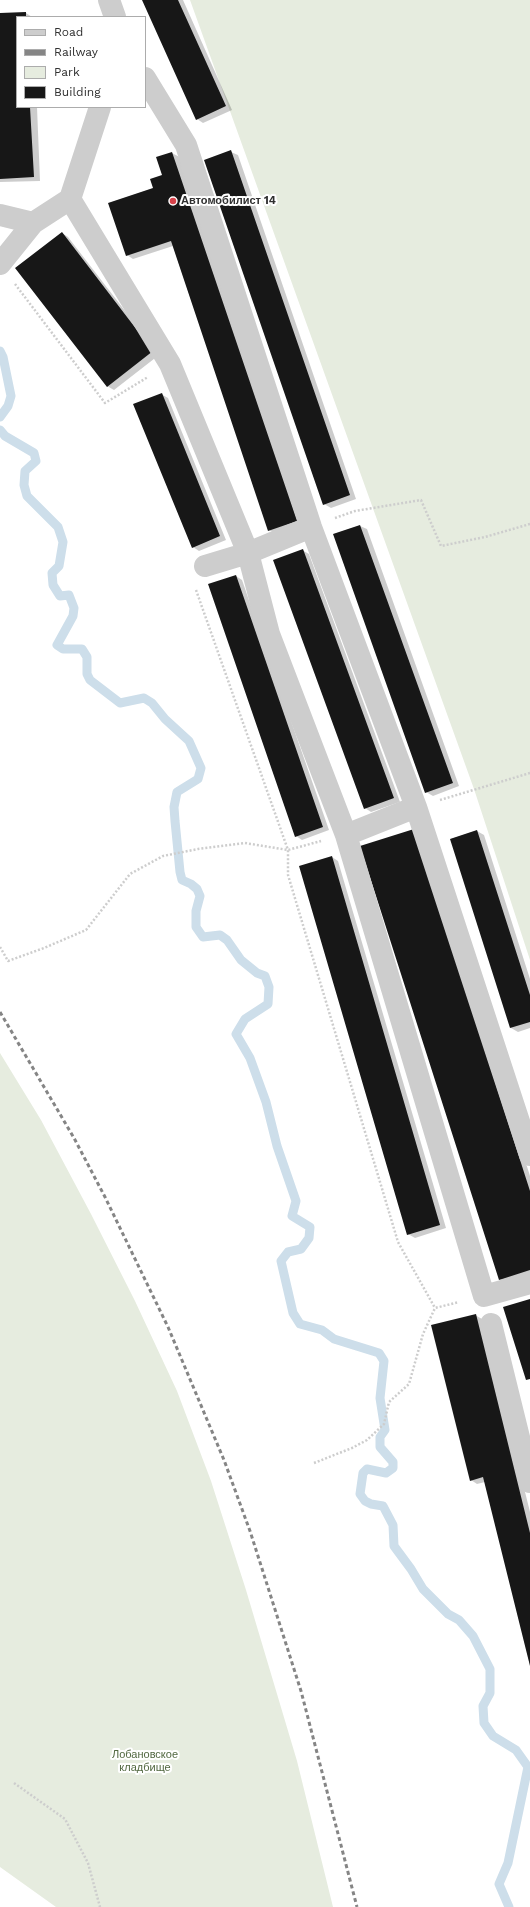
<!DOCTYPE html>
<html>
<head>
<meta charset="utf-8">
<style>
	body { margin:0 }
	#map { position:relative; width:530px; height:1907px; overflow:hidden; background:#fff; font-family:"Work Sans",sans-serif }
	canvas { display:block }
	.legend { position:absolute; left:16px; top:16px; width:130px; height:92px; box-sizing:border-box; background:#fff; border:1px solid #acacac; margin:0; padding:5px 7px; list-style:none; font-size:12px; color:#303030 }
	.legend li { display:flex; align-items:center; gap:8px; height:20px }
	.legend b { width:20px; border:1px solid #acacac }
</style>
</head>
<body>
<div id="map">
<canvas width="530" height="1907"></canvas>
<ul class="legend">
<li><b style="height:5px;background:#cdcdcd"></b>Road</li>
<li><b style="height:5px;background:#858585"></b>Railway</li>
<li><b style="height:11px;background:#e6ecdf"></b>Park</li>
<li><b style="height:11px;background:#171717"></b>Building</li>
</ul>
</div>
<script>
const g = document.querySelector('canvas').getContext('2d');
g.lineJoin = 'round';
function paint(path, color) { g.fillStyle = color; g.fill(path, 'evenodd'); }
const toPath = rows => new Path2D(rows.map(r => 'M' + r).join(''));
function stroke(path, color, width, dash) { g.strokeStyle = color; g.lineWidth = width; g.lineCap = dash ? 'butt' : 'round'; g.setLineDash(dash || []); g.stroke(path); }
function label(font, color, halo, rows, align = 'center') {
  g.font = font + ' "Work Sans",sans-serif'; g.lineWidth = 4; g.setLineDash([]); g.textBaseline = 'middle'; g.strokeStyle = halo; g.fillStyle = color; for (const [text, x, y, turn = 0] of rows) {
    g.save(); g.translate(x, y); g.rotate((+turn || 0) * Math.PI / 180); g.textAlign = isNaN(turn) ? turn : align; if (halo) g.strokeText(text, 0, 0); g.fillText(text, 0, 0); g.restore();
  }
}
const green = toPath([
	[190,0,530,0,530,960,474,789],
	[0,1053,41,1120,91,1214,135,1301,177,1391,211,1481,246,1590,297,1761,333,1907,56,1907,0,1867]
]);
const shadow = toPath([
	[143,0,183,0,232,110,203,123,197,119],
	[26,13,32,17,17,17,17,107,37,107,40,181,0,182,0,14],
	[231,152,238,155,356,499,331,508,324,504],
	[172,153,185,160,303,525,276,534,269,530,173,246,133,259,127,255,154,188,163,176,158,158],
	[62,233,68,237,159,355,114,390,107,386],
	[161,394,168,398,226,540,199,551,193,547],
	[360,526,367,529,459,786,433,796,426,792],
	[302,550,309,554,400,802,371,812,365,808],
	[236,576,242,580,329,830,302,840,296,836],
	[477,831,484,835,530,979,530,1028,518,1032,511,1028,451,839],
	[421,833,530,1176,530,1276,506,1283,500,1279],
	[332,857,338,861,446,1228,415,1238,408,1234],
	[475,1315,482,1319,530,1512,530,1664,485,1482,477,1484,471,1480]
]);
const stream = toPath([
	[0,351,3,357,11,396,8,406,0,417],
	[0,430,5,436,34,453,36,461,25,471,24,485,27,496,58,527,63,542,59,566,52,573,53,585,60,596,69,595,74,608,73,616,57,645,63,649,82,649,87,657,87,674,90,680,120,703,144,698,152,703,165,719,189,741,201,768,198,779,177,792,174,807,175,821,180,872,182,880,191,884,197,889,200,896,196,911,196,927,203,937,220,935,227,940,241,960,257,973,265,976,269,987,268,1004,245,1019,236,1034,250,1058,266,1102,277,1146,296,1201,292,1216,310,1227,309,1238,301,1249,288,1252,281,1261,293,1313,300,1324,322,1330,334,1339,379,1353,384,1361,380,1398,385,1430,380,1437,380,1447,393,1462,393,1468,386,1473,367,1469,363,1473,360,1494,365,1501,371,1504,383,1506,393,1525,394,1546,411,1569,423,1589,448,1614,459,1620,473,1636,490,1669,490,1693,483,1706,484,1723,493,1736,516,1750,528,1767,508,1863,499,1884,509,1907]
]);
const building = toPath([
	[142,0,178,0,226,106,196,120],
	[26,12,26,17,17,17,17,107,30,107,34,177,0,179,0,13],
	[231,150,350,495,323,505,204,160],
	[172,152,297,521,268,531,171,241,126,256,108,203,153,188,150,179,162,175,156,157],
	[62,232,153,351,107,387,15,268],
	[162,393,220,536,192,548,133,404],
	[360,525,453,783,425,793,333,534],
	[303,549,394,798,364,809,273,560],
	[236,575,323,827,295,837,208,584],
	[414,829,530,1191,530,1270,499,1280,360,846],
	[477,830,530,995,530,1022,510,1028,450,839],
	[332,856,440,1225,407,1235,299,866],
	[530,1299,530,1379,526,1380,503,1307],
	[476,1314,530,1533,530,1666,483,1477,470,1481,431,1325]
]);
const path = toPath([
	[15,284,105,403,148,377],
	[335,518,355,511,421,500,441,546,485,537,530,524],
	[196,590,288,850,288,875,398,1242,435,1308],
	[440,800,530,773],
	[0,947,8,961,44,948,86,930,130,874,163,856,198,849,245,843,288,850,321,841],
	[314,1463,352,1448,367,1440,384,1424,389,1402,409,1384,423,1334,435,1308,459,1302],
	[14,1783,65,1819,88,1863,100,1907]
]);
const minor = toPath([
	[109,0,115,17],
	[145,78,186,145,311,527,416,807,530,1155],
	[100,107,70,199,170,364,248,553,269,634,346,835,484,1296,530,1283],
	[0,215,33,223,70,199],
	[0,264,33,223],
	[205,566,248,553,311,527],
	[346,835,416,807],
	[491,1324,530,1482]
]);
const rail = toPath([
	[0,1012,74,1138,105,1197,168,1327,224,1460,250,1531,301,1691,357,1907]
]);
const markers = [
	[173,201,4,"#d7424a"]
];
const poiNames = [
	["Автомобилист 14",181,201]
];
const parkNames = [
	["Лобановское",145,1755],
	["кладбище",145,1768]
];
paint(green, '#e6ecdf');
paint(shadow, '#0003');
stroke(stream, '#cddeea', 9);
paint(building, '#171717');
stroke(path, '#cdcdcd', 2.5, [2, 2]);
stroke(minor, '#cdcdcd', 22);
stroke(rail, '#858585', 3, [4, 3]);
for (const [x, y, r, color] of markers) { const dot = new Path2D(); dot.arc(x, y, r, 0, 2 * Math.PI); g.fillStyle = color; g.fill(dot); stroke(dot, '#fff', 1.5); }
label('bold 11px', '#303030', '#fff', poiNames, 'left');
label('11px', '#526841', '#fff', parkNames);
</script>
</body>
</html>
